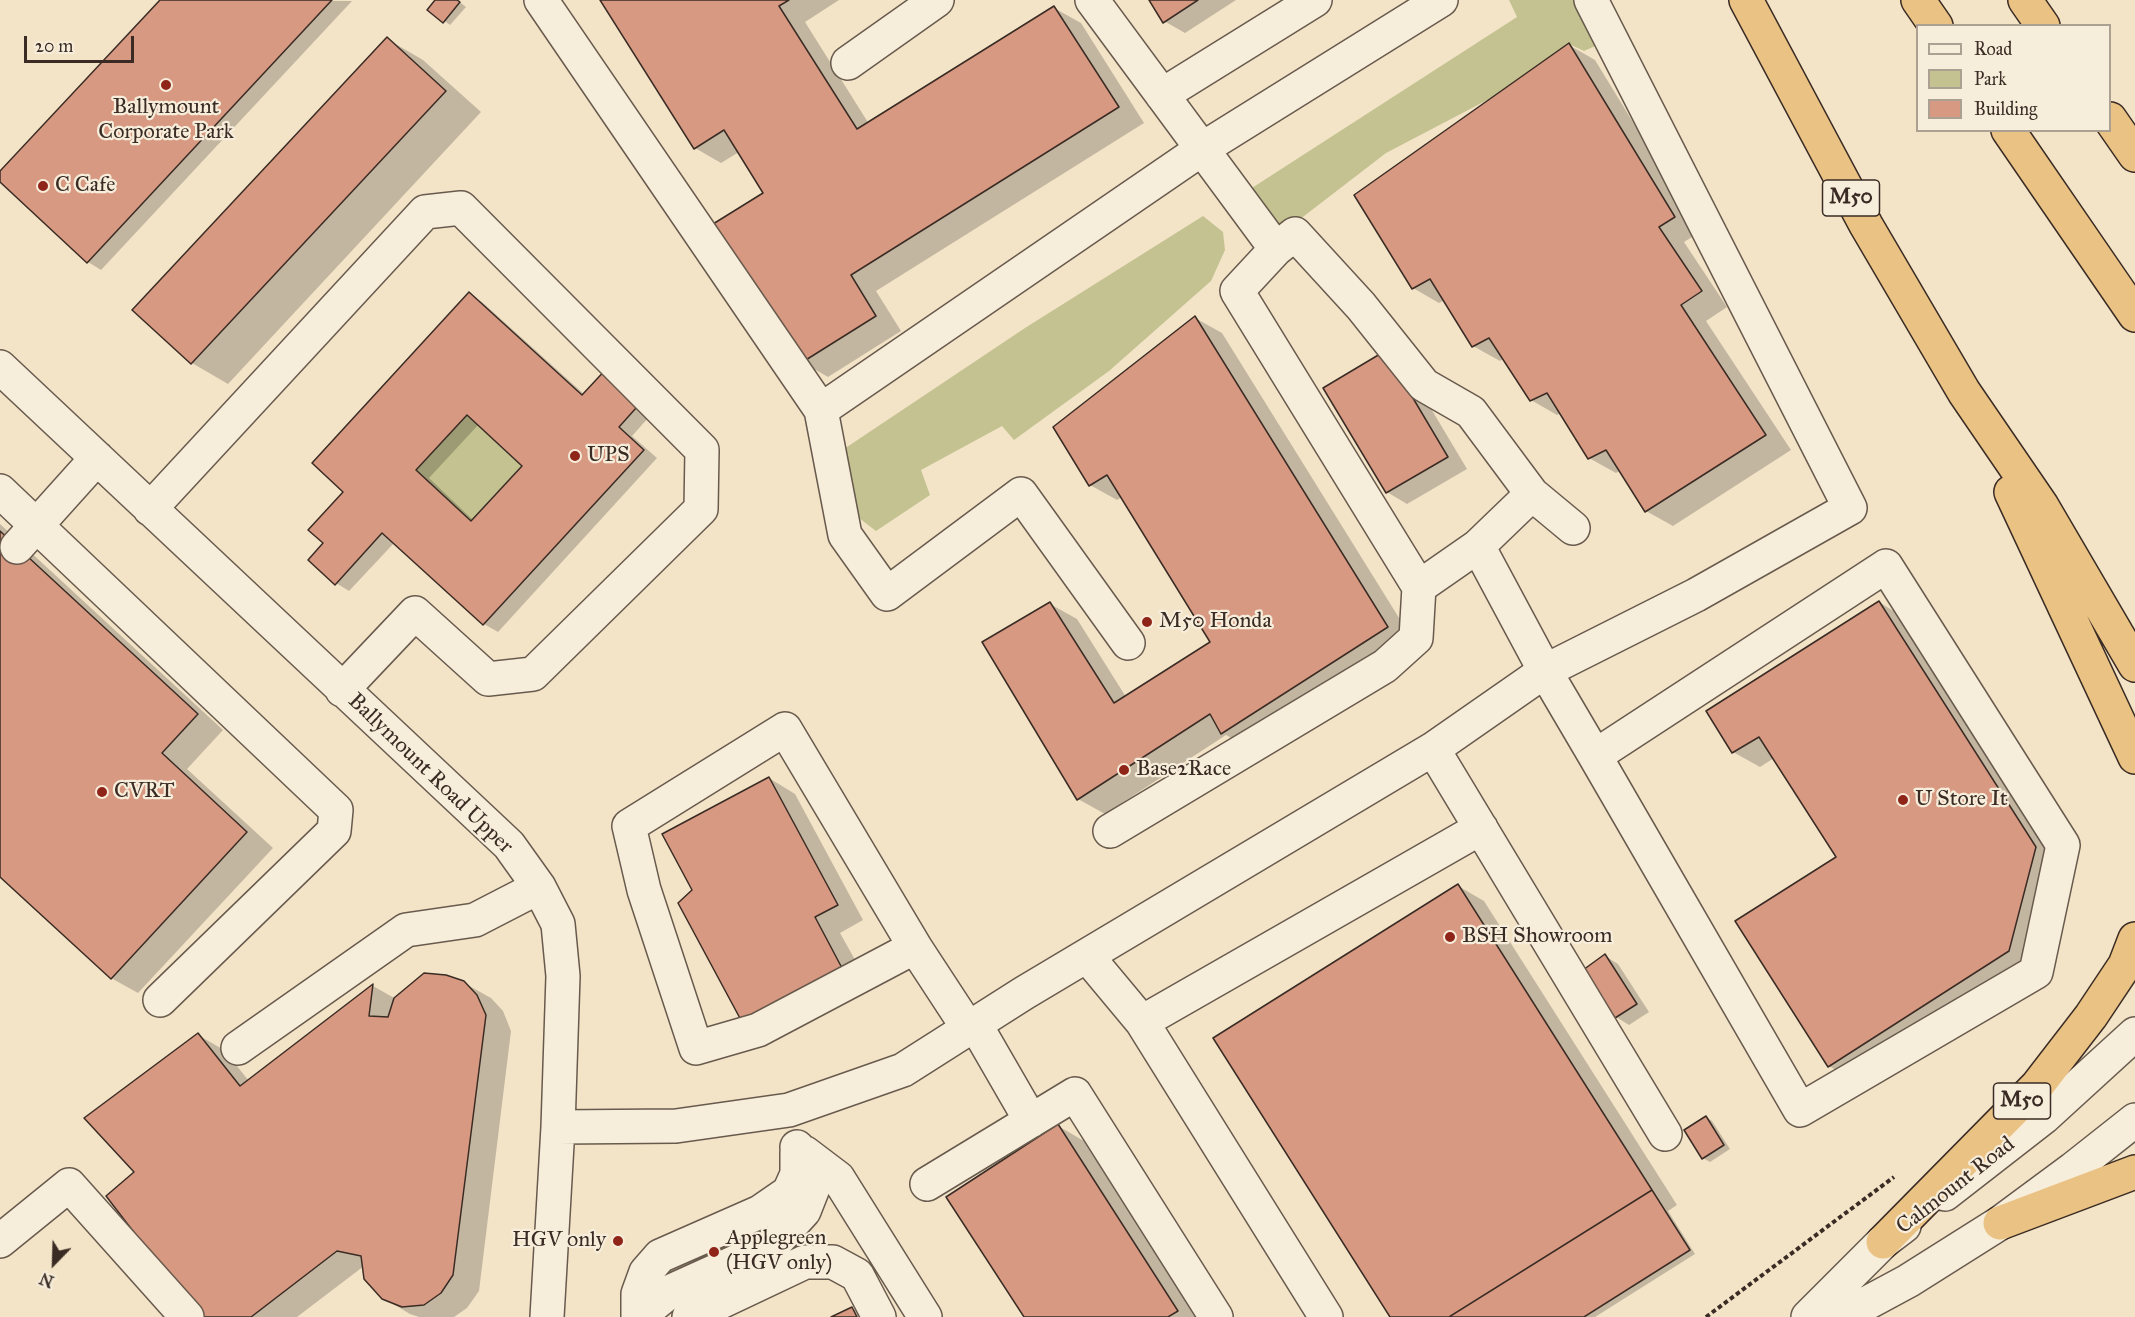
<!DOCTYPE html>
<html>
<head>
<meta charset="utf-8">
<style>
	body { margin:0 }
	#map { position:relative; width:2135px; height:1317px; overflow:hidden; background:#f3e4c8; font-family:"IM FELL Great Primer",serif }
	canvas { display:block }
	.legend { position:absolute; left:1916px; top:24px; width:195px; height:108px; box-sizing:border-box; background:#f7eddb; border:2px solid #aba092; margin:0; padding:8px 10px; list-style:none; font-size:18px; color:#3a2c24 }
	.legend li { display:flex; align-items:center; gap:12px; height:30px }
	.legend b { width:30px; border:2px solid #aba092 }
	.north { position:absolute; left:24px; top:1233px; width:60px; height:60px; -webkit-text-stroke:4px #f7eddb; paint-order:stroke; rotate:203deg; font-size:16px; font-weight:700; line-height:24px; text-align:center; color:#3a2c24 }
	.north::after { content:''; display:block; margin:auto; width:21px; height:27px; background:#3a2c24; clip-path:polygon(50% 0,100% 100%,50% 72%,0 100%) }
	.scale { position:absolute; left:24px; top:36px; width:110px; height:27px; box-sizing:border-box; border:3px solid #3a2c24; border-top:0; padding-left:8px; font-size:18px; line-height:21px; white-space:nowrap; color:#3a2c24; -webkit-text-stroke:4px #f7eddb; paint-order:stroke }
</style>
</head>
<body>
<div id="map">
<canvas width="2135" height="1317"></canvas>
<ul class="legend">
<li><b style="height:8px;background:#f7eddb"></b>Road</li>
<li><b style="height:16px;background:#c3c290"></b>Park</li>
<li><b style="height:16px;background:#d89982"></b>Building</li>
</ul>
<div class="north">N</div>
<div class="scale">20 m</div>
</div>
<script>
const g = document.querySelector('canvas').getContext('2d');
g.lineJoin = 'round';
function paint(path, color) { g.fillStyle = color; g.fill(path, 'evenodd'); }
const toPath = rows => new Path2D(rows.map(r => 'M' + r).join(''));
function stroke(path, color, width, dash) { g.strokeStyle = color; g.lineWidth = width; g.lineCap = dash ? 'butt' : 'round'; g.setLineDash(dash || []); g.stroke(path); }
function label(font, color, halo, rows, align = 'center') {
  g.font = font + ' "IM FELL Great Primer",serif'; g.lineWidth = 4.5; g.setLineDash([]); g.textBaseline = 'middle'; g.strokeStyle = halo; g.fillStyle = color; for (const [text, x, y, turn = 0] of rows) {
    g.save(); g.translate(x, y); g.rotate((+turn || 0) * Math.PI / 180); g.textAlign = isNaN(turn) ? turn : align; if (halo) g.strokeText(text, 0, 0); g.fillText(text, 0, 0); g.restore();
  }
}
const green = toPath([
	[1509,0,1573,0,1602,43,1584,51,1569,44,1493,97,1386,153,1295,223,1256,223,1241,195,1517,17],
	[1203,216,1223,232,1225,250,1211,281,1109,371,1014,440,1002,426,921,470,930,495,876,531,855,515,838,453,1025,328],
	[467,415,522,466,471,521,416,470]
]);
const shadow = toPath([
	[162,0,352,1,101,270,88,262,0,180,0,173],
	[437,0,457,0,466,7,450,25,429,9],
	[602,0,839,0,805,22,869,124,1054,8,1081,23,1144,123,876,291,901,331,828,377,802,362,765,193,739,152,721,163,695,148],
	[1151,0,1236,0,1185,33,1164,21],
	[387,39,423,60,481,112,228,384,192,363],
	[1569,45,1595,60,1700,232,1684,242,1727,307,1706,321,1791,450,1673,526,1646,511,1621,470,1616,473,1589,458,1561,413,1557,415,1531,400,1504,358,1500,361,1473,346,1445,300,1439,303,1413,288],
	[469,294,482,302,585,395,658,407,632,436,657,458,498,632,484,624,395,542,349,591,336,583,325,543,345,491],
	[479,424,524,466,473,520,429,478],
	[1195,318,1222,333,1414,642,1248,748,1226,735,1105,814,1078,799,1050,604,1077,619,1126,697,1212,642,1122,497,1117,500,1090,485,1055,427],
	[1405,365,1467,469,1407,504,1387,492],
	[0,524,223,730,187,769,273,848,138,993,111,978,0,875],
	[1879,602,1905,618,2062,863,2035,966,1855,1081,1829,1066,1838,858,1774,758,1760,767,1733,752,1708,711],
	[769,778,795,794,863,920,840,933,868,983,694,891],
	[1458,886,1484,901,1677,1205,1668,1211,1695,1254,1595,1317,1391,1317],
	[1605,956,1618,964,1649,1012,1629,1025,1616,1017],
	[464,983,491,998,503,1011,511,1031,479,1291,467,1308,454,1317,419,1317,410,1314,383,1298,364,1266,297,1317,201,1317,136,1172,198,1035,224,1050,249,1081,373,986,396,999],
	[1706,1117,1712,1121,1730,1149,1710,1162,1703,1158],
	[1058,1126,1084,1141,1197,1317,1026,1317],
	[756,1208,780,1264,680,1302,655,1243],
	[852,1308,867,1317,834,1317]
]);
const building = toPath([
	[160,0,332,0,87,263,0,182,0,171,160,0],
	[435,0,457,0,460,2,443,23,427,10,435,0],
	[600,0,789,0,779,6,857,129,1054,6,1119,107,851,275,876,316,801,363,713,224,763,193,724,130,694,149,600,0],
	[1149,0,1198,0,1163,23,1149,0],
	[387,37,446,91,191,364,132,310,387,37],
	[1569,43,1675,217,1659,227,1702,291,1681,305,1766,435,1645,512,1606,450,1588,459,1547,393,1530,401,1489,338,1472,347,1430,279,1412,289,1354,195,1569,43],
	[469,292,582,395,609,366,645,398,619,427,644,450,483,625,382,533,335,585,308,560,323,543,308,530,343,492,312,463,469,292],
	[467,415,522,466,471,521,416,470,467,415],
	[1195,316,1388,627,1221,734,1210,714,1077,800,982,642,1050,602,1114,703,1210,642,1107,475,1089,486,1053,427,1195,316],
	[1385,351,1448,457,1386,493,1323,388,1385,351],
	[0,531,198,714,162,753,247,832,111,979,0,877,0,531],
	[1879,601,2036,847,2009,951,1828,1067,1735,921,1836,857,1759,737,1732,753,1706,711,1879,601],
	[769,777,838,905,815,917,842,968,742,1022,678,903,692,890,662,834,769,777],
	[1458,884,1652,1190,1449,1317,1390,1317,1213,1038,1458,884],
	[1605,954,1637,1004,1615,1018,1583,970,1605,954],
	[424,973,446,975,464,981,477,995,486,1015,453,1275,441,1293,424,1305,402,1307,382,1299,364,1279,361,1256,337,1251,251,1317,199,1317,106,1196,134,1172,84,1118,198,1033,240,1086,373,984,369,1016,388,1017,394,998,424,973],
	[1706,1116,1724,1145,1702,1159,1684,1130,1706,1116],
	[1058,1124,1178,1311,1168,1317,1024,1317,946,1197,1058,1124],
	[1652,1190,1690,1250,1584,1317,1449,1317,1652,1190],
	[852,1307,857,1317,831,1317,852,1307]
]);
const path = toPath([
	[1706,1317,1894,1177]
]);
const minor = toPath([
	[541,0,821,410,1202,149,1441,0],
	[1092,0,1276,249],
	[848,63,937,0],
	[1162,95,1315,0],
	[0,367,509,845,539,887,558,924,563,976,558,1127,547,1317],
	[821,410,845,535,887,594,1021,494,1128,643],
	[0,491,336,810,334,831,160,1000],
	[150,509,425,212,461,208,702,450,701,509,533,674,488,679,415,613,342,690],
	[1478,546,1545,671,1595,756,1800,1110,2036,972,2063,845,1886,566,1595,756],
	[17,547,97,458],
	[1419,587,1478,546,1532,494],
	[1433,749,1665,1134],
	[1110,831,1385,666,1416,638,1419,587,1237,291,1276,249,1295,234,1361,306,1424,385,1471,412,1532,494,1573,528],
	[915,947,785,729,629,826,644,890,696,1048,758,1030,915,947,968,1028],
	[1087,956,1142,1022,1326,1317],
	[1142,1022,1481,828],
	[975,1024,1031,1121],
	[238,1048,406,930,475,920,539,887],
	[558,1127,676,1126,789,1110,903,1070,1024,993,1433,749,1545,671,1696,595,1850,508,1591,0],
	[805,1153,838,1178,925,1317],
	[927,1184,1075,1094,1216,1317],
	[1945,1194,2044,1117,2135,1034],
	[0,1241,69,1185,187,1317],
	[638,1317,638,1294,646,1272,660,1256,760,1212,789,1192,797,1174,797,1152],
	[645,1317,647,1310,669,1292,773,1245,804,1211,817,1178,797,1147],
	[689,1317,805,1262,833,1262,857,1275,879,1317],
	[1808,1317,1883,1242,1904,1226],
	[1841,1317,1908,1281,2000,1223,2073,1169,2135,1120]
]);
const highway = toPath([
	[1746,0,1866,225,1964,392,2042,506,2135,665],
	[1918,0,1936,26],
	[2025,0,2043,26],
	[2110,119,2135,155],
	[2008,130,2135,315],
	[2011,492,2135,757],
	[2000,1223,2135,1172],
	[1883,1242,2037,1086,2091,1016,2125,965,2135,939]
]);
const markers = [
	[166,85,6,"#8f2418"],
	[43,186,6,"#8f2418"],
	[575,456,6,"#8f2418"],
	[1147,622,6,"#8f2418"],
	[1124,770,6,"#8f2418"],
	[102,792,6,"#8f2418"],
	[1903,800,6,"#8f2418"],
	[1450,937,6,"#8f2418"],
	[618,1241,6,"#8f2418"],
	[714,1252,6,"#8f2418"]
];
const shields = [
	[1851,198,57],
	[2022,1101,57]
];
const shieldNames = [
	["M50",1851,198],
	["M50",2022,1101]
];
const poiNames = [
	["Ballymount",166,108,"center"],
	["Corporate Park",166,133,"center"],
	["C Cafe",55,186],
	["UPS",587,456],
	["M50 Honda",1159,622],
	["Base2Race",1136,770],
	["CVRT",114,792],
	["U Store It",1915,800],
	["BSH Showroom",1462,937],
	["Applegreen",726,1239],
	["(HGV only)",726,1264],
	["HGV only",606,1241,"right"]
];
const streetNames = [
	["Ballymount Road Upper",430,774,44],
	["Calmount Road",1956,1186,-38]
];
paint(green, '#c3c290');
paint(shadow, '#0003');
paint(building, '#d89982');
stroke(building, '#3a2c24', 1.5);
stroke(minor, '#685a4d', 36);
stroke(highway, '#3a2c24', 36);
stroke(path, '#3a2c24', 4, [4.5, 3]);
stroke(minor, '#f7eddb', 33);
stroke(highway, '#eac284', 33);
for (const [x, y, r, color] of markers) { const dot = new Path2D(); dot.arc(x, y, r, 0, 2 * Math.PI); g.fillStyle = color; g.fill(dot); stroke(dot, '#f7eddb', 2); }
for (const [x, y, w] of shields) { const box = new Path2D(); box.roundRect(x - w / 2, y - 18, w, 36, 4.5); g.fillStyle = '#f7eddb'; g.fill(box); stroke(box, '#3a2c24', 1.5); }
label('bold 21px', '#3a2c24', null, shieldNames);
label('22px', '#3a2c24', '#f7eddb', poiNames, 'left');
label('22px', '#3a2c24', '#f7eddb', streetNames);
</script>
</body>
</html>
